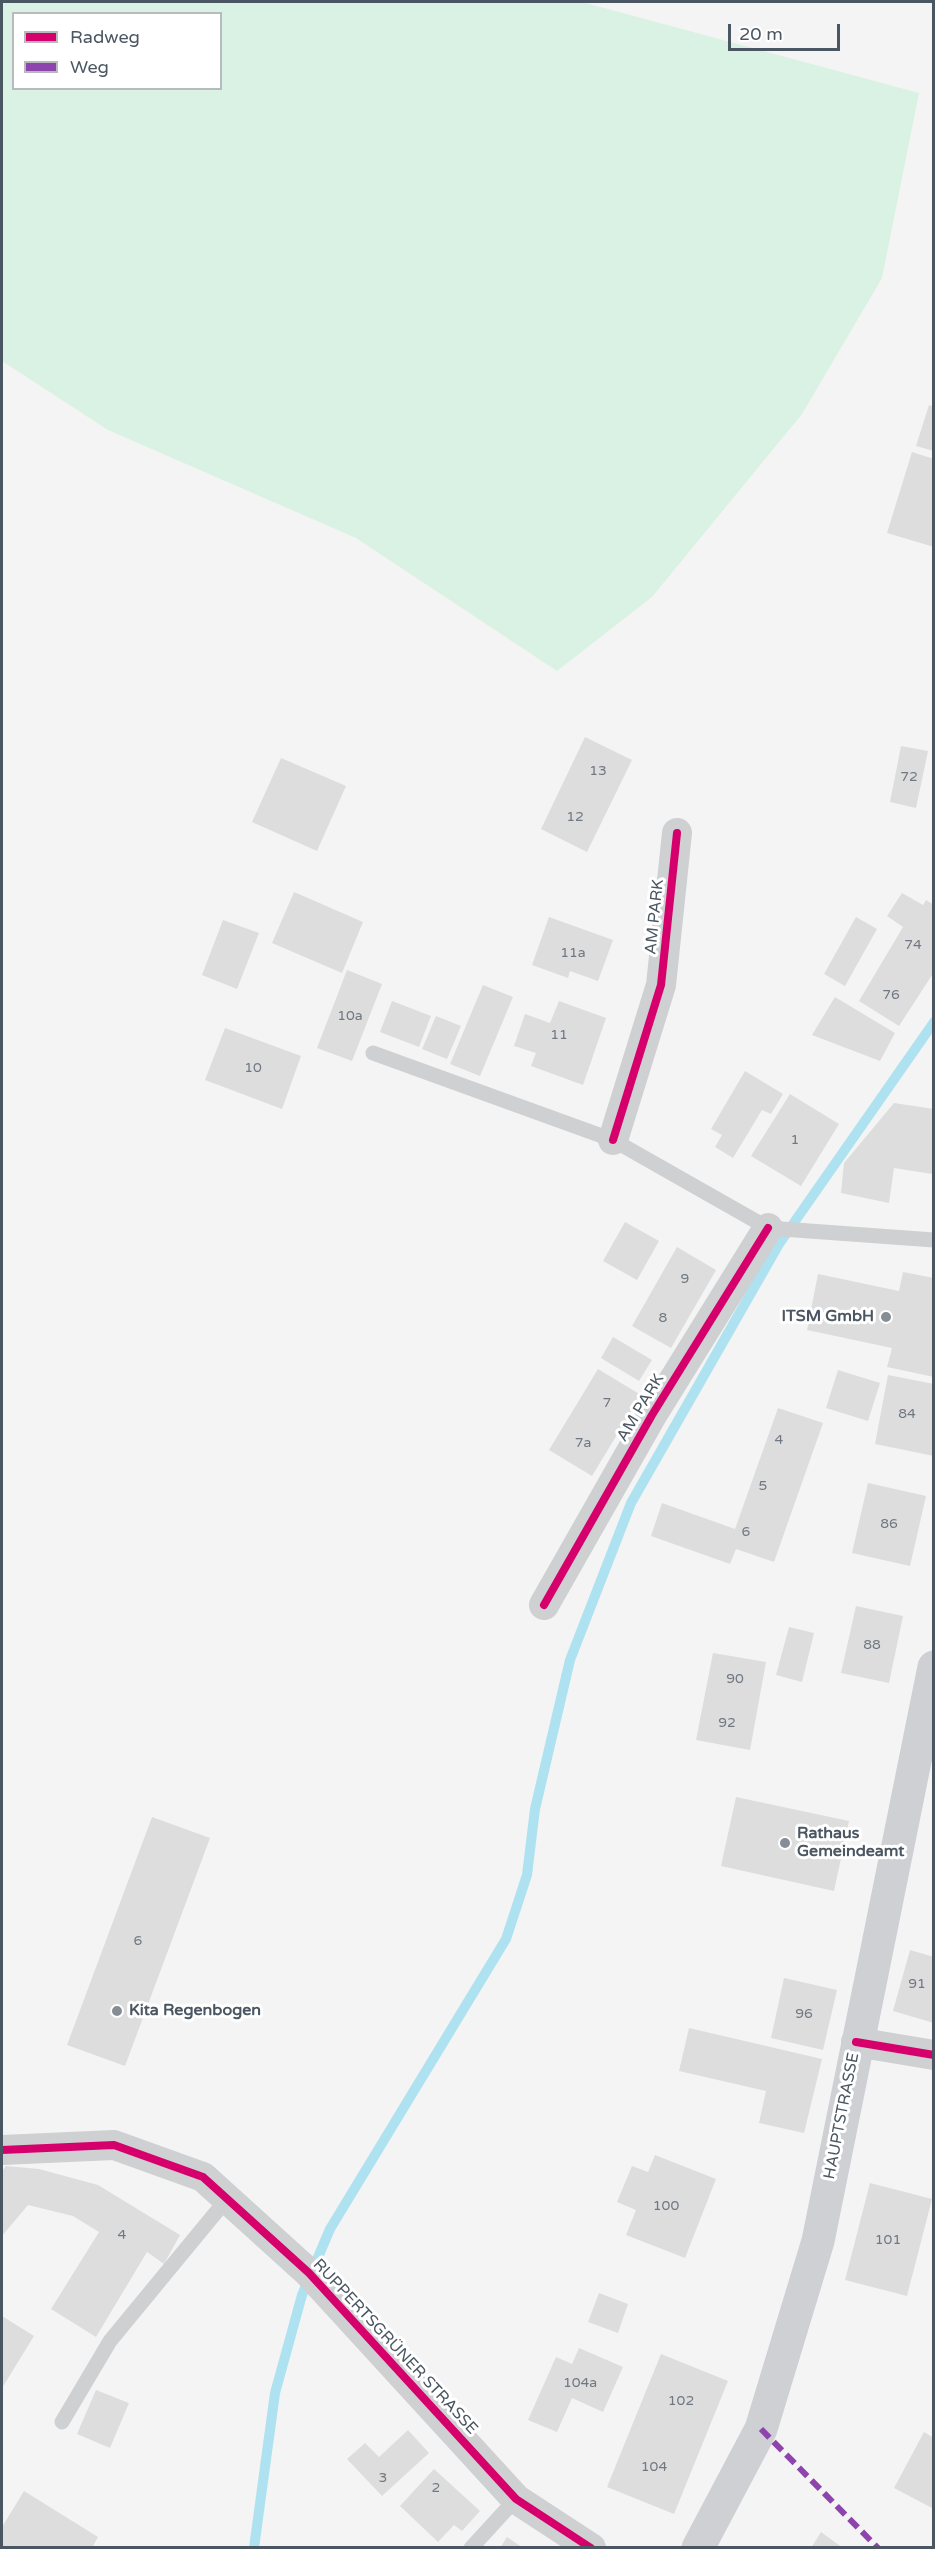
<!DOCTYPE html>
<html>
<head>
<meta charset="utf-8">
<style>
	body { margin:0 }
	#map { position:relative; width:935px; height:2549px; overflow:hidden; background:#f4f4f4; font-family:"Varela Round",sans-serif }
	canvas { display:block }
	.frame { position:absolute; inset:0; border:3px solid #4a5661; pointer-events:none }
	.legend { position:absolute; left:12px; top:12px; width:210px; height:78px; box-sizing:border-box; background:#fff; border:2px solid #b7bbc0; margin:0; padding:8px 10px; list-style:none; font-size:18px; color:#4a5661 }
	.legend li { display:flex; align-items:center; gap:12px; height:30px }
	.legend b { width:30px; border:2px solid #b7bbc0 }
	.scale { position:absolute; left:728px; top:24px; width:112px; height:27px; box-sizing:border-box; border:3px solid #4a5661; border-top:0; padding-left:8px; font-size:18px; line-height:21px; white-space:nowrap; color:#4a5661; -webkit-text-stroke:4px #fff; paint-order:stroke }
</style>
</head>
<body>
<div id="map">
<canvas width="935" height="2549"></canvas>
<div class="frame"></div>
<ul class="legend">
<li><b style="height:8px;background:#d6006c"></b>Radweg</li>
<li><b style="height:8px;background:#8e44ad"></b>Weg</li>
</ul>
<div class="scale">20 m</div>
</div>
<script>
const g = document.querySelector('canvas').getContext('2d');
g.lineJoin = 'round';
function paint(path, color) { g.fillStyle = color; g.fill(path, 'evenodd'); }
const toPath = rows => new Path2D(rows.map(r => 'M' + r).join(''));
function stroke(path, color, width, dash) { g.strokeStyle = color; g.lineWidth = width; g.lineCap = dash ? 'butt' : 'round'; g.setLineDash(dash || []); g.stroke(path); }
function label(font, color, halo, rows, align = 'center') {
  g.font = font + ' "Varela Round",sans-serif'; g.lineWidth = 6; g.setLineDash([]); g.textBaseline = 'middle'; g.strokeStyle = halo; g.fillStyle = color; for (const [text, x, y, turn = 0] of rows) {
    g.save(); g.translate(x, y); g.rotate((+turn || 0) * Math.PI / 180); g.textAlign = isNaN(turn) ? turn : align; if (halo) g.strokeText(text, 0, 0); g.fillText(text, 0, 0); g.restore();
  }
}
const green = toPath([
	[2,2,582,2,919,93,882,278,802,414,652,597,557,671,356,538,108,430,2,361],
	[14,14,220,14,220,88,14,88]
]);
const stream = toPath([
	[254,2548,275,2393,302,2295,330,2229,506,1939,527,1875,535,1809,570,1660,631,1503,779,1244,934,1022]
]);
const building = toPath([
	[929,405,934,407,934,451,916,446],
	[912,452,934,459,934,547,887,533],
	[585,737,632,760,587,852,541,829],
	[901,746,928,751,916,808,890,802],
	[281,758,346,786,317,851,252,822],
	[294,892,363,922,342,973,272,943],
	[902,893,923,905,926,900,934,905,934,972,899,1026,859,1001,903,927,887,916],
	[549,917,613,940,598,981,570,971,568,978,532,965],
	[856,917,877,929,845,986,824,974],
	[223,920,259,933,237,989,202,975],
	[347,970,382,984,352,1061,317,1048],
	[483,985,513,997,480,1076,450,1064],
	[835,997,895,1033,880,1061,812,1035],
	[392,1001,431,1016,419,1047,380,1032],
	[559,1001,606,1018,583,1085,531,1066,536,1053,514,1046,525,1014,550,1023],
	[436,1016,461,1026,447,1059,422,1049],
	[225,1028,301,1056,282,1109,205,1080],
	[745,1071,783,1094,771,1114,762,1110,733,1158,715,1147,722,1135,711,1129],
	[790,1094,839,1124,801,1186,751,1156],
	[894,1103,934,1109,932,1174,894,1168,889,1203,841,1193,844,1163],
	[625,1222,659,1241,637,1280,603,1261],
	[677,1247,716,1270,671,1348,632,1326],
	[903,1272,934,1278,934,1377,887,1367,892,1348,807,1330,818,1274,899,1291],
	[613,1337,652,1360,639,1381,601,1358],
	[598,1369,641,1395,592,1476,549,1450],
	[838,1370,880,1383,868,1421,826,1408],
	[888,1375,934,1384,934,1456,875,1444],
	[778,1408,823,1423,774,1562,736,1549,730,1564,651,1536,662,1503,735,1529],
	[868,1483,926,1496,910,1566,852,1553],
	[856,1606,903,1616,889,1683,841,1673],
	[789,1627,814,1633,802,1682,776,1675],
	[713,1653,766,1662,750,1750,696,1740],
	[736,1797,849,1821,834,1891,721,1866],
	[152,1817,210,1838,125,2066,67,2045],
	[910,1950,934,1957,934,2023,893,2011],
	[784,1978,837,1990,823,2050,771,2038],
	[689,2028,822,2059,804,2133,759,2123,766,2091,679,2071],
	[655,2155,716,2179,685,2258,626,2235,636,2210,617,2202,632,2166,648,2172],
	[6,2166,39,2169,98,2185,180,2235,164,2264,147,2252,96,2337,51,2309,99,2232,73,2216,28,2205,2,2236,2,2171],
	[870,2183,932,2199,907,2296,845,2280],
	[599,2293,628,2304,618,2333,588,2322],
	[2,2316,34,2336,2,2388],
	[579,2348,623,2367,603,2412,572,2398,557,2432,528,2420,556,2357,572,2364],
	[661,2354,728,2381,674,2514,607,2487],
	[96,2390,129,2403,110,2448,77,2434],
	[408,2430,429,2453,382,2496,347,2459,365,2443,379,2457],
	[924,2432,934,2438,934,2509,894,2488],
	[434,2469,480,2511,462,2531,454,2525,438,2542,400,2506],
	[24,2491,98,2537,92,2548,2,2548,2,2527],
	[821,2532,843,2548,811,2548],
	[507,2537,523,2548,500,2548]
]);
const service = toPath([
	[373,1053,613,1140,768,1228,934,1240],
	[62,2422,110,2341,227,2199],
	[471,2548,516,2499]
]);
const minor = toPath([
	[613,1140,661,985,677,833],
	[544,1605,652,1415,768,1228],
	[856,2042,934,2055],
	[2,2150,114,2145,203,2177,309,2273,516,2499,591,2548]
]);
const secondary = toPath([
	[698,2548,761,2429,818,2241,934,1667]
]);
const quiet = toPath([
	[761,2429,878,2548]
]);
const cycleway = toPath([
	[613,1140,661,985,677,833],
	[544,1605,652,1415,768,1228],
	[856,2042,934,2055],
	[2,2150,114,2145,203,2177,309,2273,516,2499,591,2548]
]);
const markers = [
	[886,1317,6,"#868d94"],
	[785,1843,6,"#868d94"],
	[117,2011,6,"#868d94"]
];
const numberNames = [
	["13",598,771],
	["72",909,777],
	["12",575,817],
	["74",913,945],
	["11a",573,953],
	["76",891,995],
	["10a",350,1016],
	["11",559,1035],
	["10",253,1068],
	["1",795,1140],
	["9",685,1279],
	["8",663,1318],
	["7",607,1403],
	["84",907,1414],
	["4",779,1440],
	["7a",583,1443],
	["5",763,1486],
	["86",889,1524],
	["6",746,1532],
	["88",872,1645],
	["90",735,1679],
	["92",727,1723],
	["6",138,1941],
	["91",917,1984],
	["96",804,2014],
	["100",666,2206],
	["4",122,2235],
	["101",888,2240],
	["104a",580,2383],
	["102",681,2401],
	["104",654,2467],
	["3",383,2478],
	["2",436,2488]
];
const streetNames = [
	["AM PARK",655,917,-84],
	["AM PARK",641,1408,-59],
	["HAUPTSTRASSE",842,2116,-79],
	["RUPPERTSGRÜNER STRASSE",395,2347,47]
];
const poiNames = [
	["ITSM GmbH",874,1317,"right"],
	["Rathaus",797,1834],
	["Gemeindeamt",797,1852],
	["Kita Regenbogen",129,2011]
];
paint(green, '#d9f2e3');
stroke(stream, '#aee2f0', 10);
paint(building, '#ddddde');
stroke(service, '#ced0d2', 15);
stroke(minor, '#ced0d2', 30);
stroke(secondary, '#ced0d4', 33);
stroke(quiet, '#8e44ad', 6, [12, 6]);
stroke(cycleway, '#d6006c', 8);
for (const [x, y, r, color] of markers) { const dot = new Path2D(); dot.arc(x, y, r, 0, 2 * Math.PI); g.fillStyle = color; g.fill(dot); stroke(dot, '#fff', 2); }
label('14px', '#707881', null, numberNames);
label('16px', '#4a5661', '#fff', streetNames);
label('bold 16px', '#4a5661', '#fff', poiNames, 'left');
</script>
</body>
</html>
